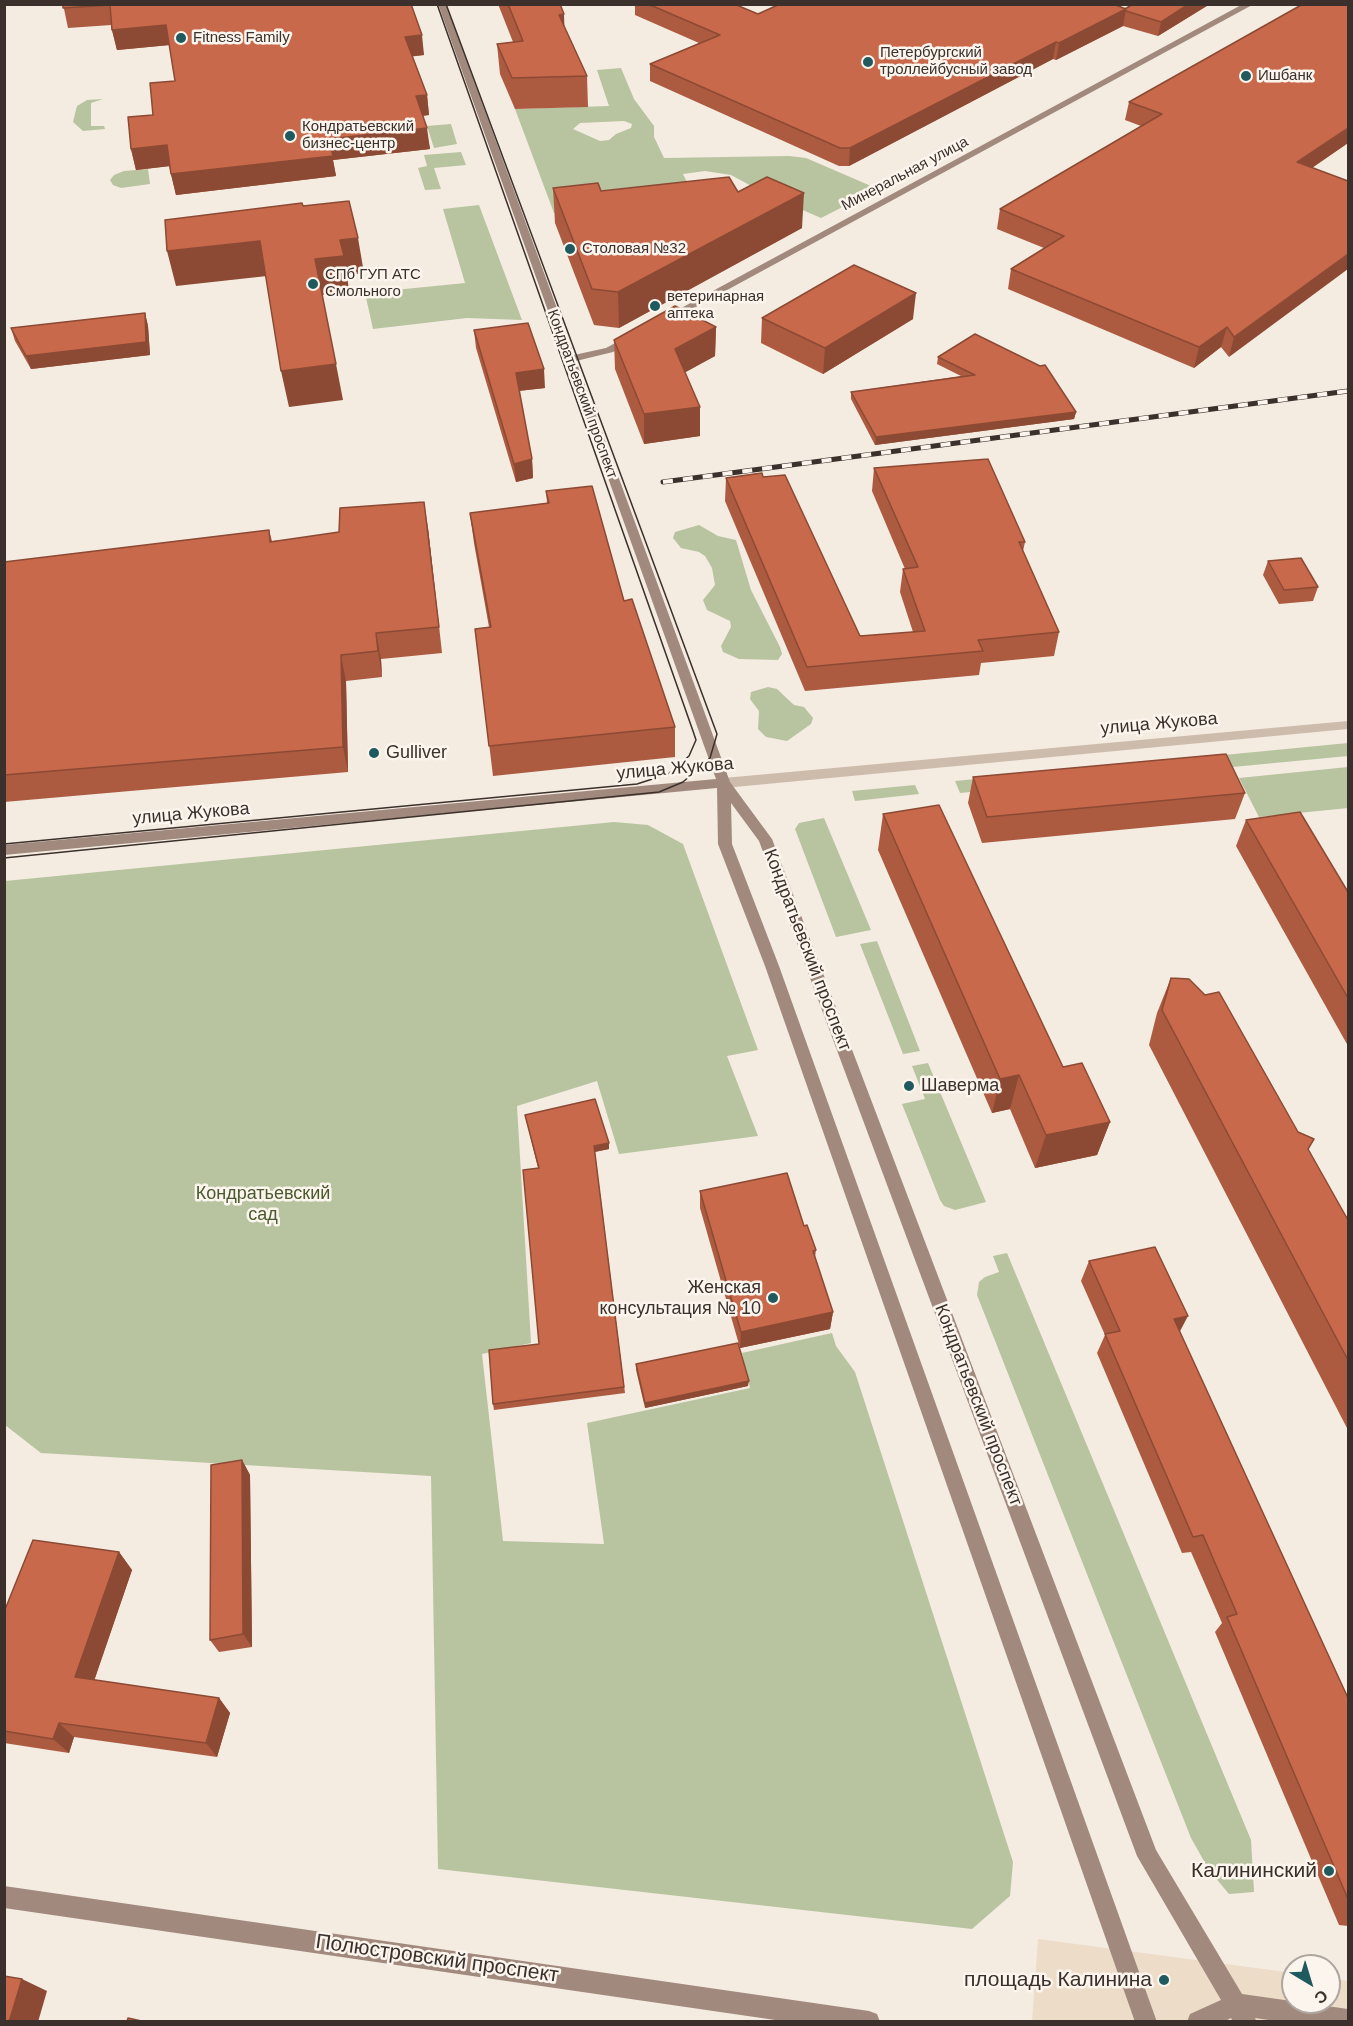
<!DOCTYPE html>
<html>
<head>
<meta charset="utf-8">
<style>
	body { margin:0 }
	#map { position:relative; width:1353px; height:2026px; overflow:hidden; background:#f4ebe1; font-family:Arial,sans-serif }
	canvas { display:block }
	.frame { position:absolute; inset:0; border:6px solid #3b302b; pointer-events:none }
	.north { position:absolute; left:1281px; top:1954px; width:60px; height:60px; box-sizing:border-box; background:#fbf5ee; border:2px solid #aea6a0; border-radius:50%; rotate:142deg; font-size:16px; font-weight:700; line-height:24px; text-align:center; color:#3b302b }
	.north::after { content:''; display:block; margin:auto; width:21px; height:27px; background:#1f5a5e; clip-path:polygon(50% 0,100% 100%,50% 72%,0 100%) }
</style>
</head>
<body>
<div id="map">
<canvas width="1353" height="2026"></canvas>
<div class="frame"></div>
<div class="north">С</div>
</div>
<script>
const g = document.querySelector('canvas').getContext('2d');
g.lineJoin = 'round';
function paint(path, color) { g.fillStyle = color; g.fill(path, 'evenodd'); }
const toPath = rows => new Path2D(rows.map(r => 'M' + r).join(''));
function stroke(path, color, width, dash) { g.strokeStyle = color; g.lineWidth = width; g.lineCap = dash ? 'butt' : 'round'; g.setLineDash(dash || []); g.stroke(path); }
function label(font, color, halo, rows, align = 'center') {
  g.font = font + ' Arial,sans-serif'; g.lineWidth = 5; g.setLineDash([]); g.textBaseline = 'middle'; g.strokeStyle = halo; g.fillStyle = color; for (const [text, x, y, turn = 0] of rows) {
    g.save(); g.translate(x, y); g.rotate((+turn || 0) * Math.PI / 180); g.textAlign = isNaN(turn) ? turn : align; if (halo) g.strokeText(text, 0, 0); g.fillText(text, 0, 0); g.restore();
  }
}
const green = toPath([
	[621,68,634,99,654,126,654,137,664,158,789,156,806,158,878,189,821,218,768,195,731,175,705,171,683,174,687,182,601,207,554,213,515,109,609,106,597,70],
	[624,121,632,124,631,128,616,134,609,140,600,141,573,129,580,123],
	[103,99,91,103,91,126,104,126,105,129,83,131,73,122,77,106,87,100],
	[451,124,457,144,434,148,427,126],
	[461,152,466,165,434,168,441,189,425,190,418,168,427,166,424,155],
	[148,169,150,184,121,188,113,185,110,180,114,175,124,171],
	[479,205,522,320,467,318,373,329,365,293,465,283,443,209],
	[699,525,718,536,736,540,751,590,780,647,782,654,778,660,739,659,723,652,721,646,731,627,730,621,707,610,703,600,715,585,712,568,705,556,699,552,681,548,673,538,675,532],
	[768,687,777,689,794,705,804,707,813,718,811,724,787,741,766,737,758,729,759,711,750,699,751,692],
	[1348,743,1348,756,960,793,955,781],
	[1348,767,1348,808,1259,817,1239,778],
	[915,785,919,794,855,801,852,791],
	[824,818,871,930,836,937,795,829,799,823],
	[614,822,648,825,683,844,758,1050,727,1056,758,1136,619,1154,597,1081,517,1106,531,1343,482,1354,503,1541,604,1544,587,1423,750,1388,742,1353,832,1333,836,1346,855,1372,1013,1862,1010,1896,972,1929,438,1869,431,1476,41,1453,5,1425,5,881],
	[877,941,920,1051,903,1054,860,944],
	[928,1063,986,1202,955,1210,944,1206,940,1200,902,1104,925,1099,912,1066],
	[1007,1253,1251,1840,1254,1892,1229,1894,1209,1870,1191,1838,977,1295,979,1282,985,1277,999,1272,993,1256]
]);
const plaza = toPath([
	[1038,1939,1293,1973,1293,2002,1329,2002,1329,1978,1348,1981,1348,2021,1032,2022]
]);
const street = toPath([
	[1348,721,1348,729,724,788,717,783,724,778,1348,721]
]);
const secondary = toPath([
	[438,4,446,4,574,355,606,348,628,336,637,338,613,352,576,361,730,782,772,839,1156,1850,1242,1994,1348,2009,1348,2022,1281,2022,1255,2018,1257,2022,1233,2022,1231,2018,1223,2022,1187,2022,1190,2014,1221,2000,1137,1856,759,841,731,803,732,844,779,966,1157,2022,1135,2022,765,966,718,844,717,788,4,855,4,845,716,779,438,4],
	[1243,4,1254,4,670,321,661,319,1243,4],
	[4,1886,869,2011,877,2014,880,2022,789,2022,4,1908,4,1886]
]);
const tram = toPath([
	[4,844,637,784,668,774,689,756,696,740,693,731,437,4],
	[4,858,659,792,683,782,710,758,717,734,446,4]
]);
const rail = toPath([
	[663,482,1348,391]
]);
const wall = toPath([
	[63,4,411,4,424,55,412,56,427,95,429,115,423,116,430,149,333,160,336,176,176,195,169,166,136,170,131,149,175,81,169,45,117,50,112,30,111,25,68,28],
	[498,4,560,4,564,27,587,76,588,107,515,109,500,74,497,44,513,42],
	[635,4,734,4,758,14,1126,9,1133,4,1210,4,1158,36,1123,26,1056,60,1053,59,849,166,839,166,650,81,650,64,699,43,635,15],
	[1129,102,1348,143,1312,168,1229,357,1221,347,1194,368,1008,289,1011,269,1044,248,997,229,1000,209,1141,126,1125,120],
	[553,188,601,191,738,192,802,228,619,328,594,325,555,223],
	[145,313,148,326,150,355,31,369,15,341,11,328],
	[762,318,913,319,823,374,761,343],
	[716,327,715,356,685,372,700,436,644,444,615,369,614,340],
	[474,330,545,388,519,391,532,459,533,478,516,482,476,348],
	[938,357,1076,412,1074,419,875,445,851,399,851,392,961,376,937,364],
	[874,468,1025,542,1023,551,1059,632,1054,656,981,663,979,675,805,691,725,501,726,478,860,636,913,632,900,592,903,569,905,569,872,491],
	[546,491,624,601,675,727,675,757,493,776,475,629,489,627,474,543,470,513,547,503],
	[428,528,442,653,381,659,382,677,346,681,348,772,4,802,4,562,269,530,272,541],
	[1268,561,1318,587,1313,601,1279,604,1263,575],
	[973,777,1245,793,1235,819,982,843,968,803],
	[883,814,1063,1067,1110,1122,1097,1155,1035,1168,1010,1109,992,1113,878,850],
	[1246,820,1348,892,1348,1046,1236,846],
	[1171,978,1348,1220,1348,1430,1149,1045,1157,1013],
	[525,1115,609,1143,609,1149,595,1152,625,1393,494,1410,493,1404,539,1344,538,1168],
	[700,1191,804,1226,816,1250,815,1257,833,1312,830,1329,740,1348,700,1208],
	[1089,1261,1179,1331,1348,1698,1348,1926,1339,1925,1215,1632,1222,1623,1191,1552,1182,1553,1097,1353,1105,1335,1081,1281],
	[636,1364,748,1386,645,1408,636,1370],
	[242,1460,250,1475,252,1647,219,1652,210,1640],
	[119,1552,132,1570,94,1680,219,1698,230,1713,217,1757,74,1737,69,1753,4,1743,4,1612]
]);
const shadedWall = toPath([
	[1189,4,1210,4,1158,36,1161,22],
	[1126,9,1123,26,1056,60,1059,43],
	[564,14,565,45,559,15],
	[166,25,170,45,117,50,112,30],
	[422,35,424,55,408,57,405,37],
	[1056,42,1053,59,849,166,850,148],
	[427,95,429,115,418,116,416,96],
	[427,128,430,149,333,160,336,176,176,195,171,174,329,139],
	[1348,128,1348,143,1291,182,1297,162],
	[167,145,171,166,136,170,131,149],
	[804,193,802,228,619,328,618,292],
	[358,238,364,273,347,275,349,291,322,295,315,259,340,240],
	[260,241,267,276,176,286,167,251],
	[1348,254,1348,269,1229,357,1234,337],
	[916,293,913,319,823,374,825,348],
	[145,313,148,326,150,355,31,369,26,356],
	[716,327,715,356,675,378,675,349],
	[1227,327,1221,347,1194,368,1199,347],
	[336,364,343,400,289,407,281,371],
	[544,369,545,388,517,391,516,373],
	[700,407,700,436,644,444,644,414],
	[1076,412,1074,419,875,445,876,437],
	[532,459,533,478,516,482,514,464],
	[424,502,428,528,442,653,439,627],
	[376,633,381,659,382,677,378,651],
	[341,655,346,681,348,772,343,747],
	[1019,1075,1010,1109,992,1113,1000,1079],
	[1110,1122,1097,1155,1035,1168,1046,1135],
	[609,1143,609,1149,594,1152,594,1146],
	[833,1312,830,1329,740,1348,741,1332],
	[1188,1316,1178,1335,1174,1319],
	[749,1381,748,1386,645,1408,645,1403],
	[242,1460,250,1475,252,1647,243,1634],
	[119,1552,132,1570,90,1693,75,1677],
	[219,1698,230,1713,217,1757,206,1743],
	[59,1723,74,1737,69,1753,53,1739],
	[22,1979,47,1991,38,2022,9,2022]
]);
const building = toPath([
	[63,4,411,4,422,35,405,37,427,95,416,96,427,128,329,139,333,156,171,174,167,145,131,149,128,117,153,115,150,83,175,81,166,25,112,30,110,5,63,8,63,4],
	[508,4,560,4,564,14,559,15,587,76,512,78,497,44,523,41,508,4],
	[648,4,734,4,758,14,780,4,1113,4,1126,9,1059,43,1056,42,850,148,840,148,650,64,720,35,648,4],
	[1133,4,1189,4,1161,22,1126,11,1125,9,1133,4],
	[1303,4,1348,4,1348,128,1297,162,1348,181,1348,254,1234,337,1227,327,1199,347,1011,269,1064,236,1000,209,1162,114,1129,102,1303,4],
	[729,177,738,192,767,177,804,193,618,292,592,289,553,188,598,183,601,191,729,177],
	[349,201,358,238,340,240,344,256,315,259,336,364,281,371,260,241,167,251,165,220,302,203,303,206,349,201],
	[854,265,916,293,825,348,762,318,854,265],
	[675,306,716,327,675,349,700,407,644,414,614,340,675,306],
	[145,313,146,342,26,356,11,328,145,313],
	[528,323,544,369,516,373,532,459,514,464,474,330,528,323],
	[975,334,1040,366,1045,365,1076,412,876,437,851,392,975,375,938,357,975,334],
	[988,459,1025,542,1019,542,1059,632,978,640,983,651,807,667,726,478,762,473,763,477,785,475,860,636,925,631,903,569,918,567,874,468,988,459],
	[592,486,624,601,632,599,675,727,489,746,475,629,491,627,470,513,549,503,546,491,592,486],
	[424,502,439,627,376,633,378,651,341,655,343,747,4,775,4,562,269,530,270,542,339,532,340,508,424,502],
	[1301,558,1318,587,1284,590,1268,561,1301,558],
	[1226,754,1245,793,987,817,973,777,1226,754],
	[939,805,1063,1067,1082,1063,1110,1122,1046,1135,1019,1075,1000,1079,883,814,939,805],
	[1300,812,1348,892,1348,998,1246,820,1300,812],
	[1171,978,1189,979,1205,995,1219,992,1298,1132,1314,1139,1308,1149,1348,1220,1348,1360,1162,1010,1171,978],
	[595,1099,609,1143,594,1146,624,1387,493,1404,489,1350,539,1344,523,1170,539,1168,525,1115,595,1099],
	[787,1173,804,1226,807,1225,816,1250,813,1251,833,1312,741,1332,700,1191,787,1173],
	[1155,1247,1188,1316,1174,1319,1348,1698,1348,1899,1227,1617,1237,1614,1203,1535,1193,1537,1105,1334,1120,1331,1089,1261,1155,1247],
	[738,1343,749,1381,645,1403,636,1364,738,1343],
	[242,1460,243,1634,210,1640,211,1465,242,1460],
	[33,1540,119,1552,75,1677,219,1698,206,1743,59,1723,53,1739,4,1731,4,1612,33,1540],
	[4,1976,22,1979,9,2022,4,2022,4,1976],
	[128,2018,146,2022,127,2022,128,2018]
]);
const markers = [
	[181,38,6,"#1f5a5e"],
	[868,62,6,"#1f5a5e"],
	[1246,76,6,"#1f5a5e"],
	[290,136,6,"#1f5a5e"],
	[570,249,6,"#1f5a5e"],
	[313,284,6,"#1f5a5e"],
	[655,306,6,"#1f5a5e"],
	[374,753,6,"#1f5a5e"],
	[909,1086,6,"#1f5a5e"],
	[773,1298,6,"#1f5a5e"],
	[1329,1871,6,"#1f5a5e"],
	[1164,1980,6,"#1f5a5e"]
];
const farPoinames = [
	["Fitness Family",193,38],
	["Петербургский",880,53],
	["троллейбусный завод",880,70],
	["Ишбанк",1258,76],
	["Кондратьевский",302,127],
	["бизнес-центр",302,144],
	["Столовая №32",582,249],
	["СПб ГУП АТС",325,275],
	["Смольного",325,292],
	["ветеринарная",667,297],
	["аптека",667,314]
];
const farStreetnames = [
	["Минеральная улица",905,174,-28],
	["Кондратьевский проспект",582,394,70]
];
const streetNames = [
	["улица Жукова",1159,724,-5],
	["улица Жукова",675,769,-5],
	["улица Жукова",191,814,-5],
	["Кондратьевский проспект",807,950,69],
	["Кондратьевский проспект",978,1405,69]
];
const poiNames = [
	["Gulliver",386,753],
	["Шаверма",921,1086],
	["Женская",761,1288,"right"],
	["консультация № 10",761,1309,"right"]
];
const parkNames = [
	["Кондратьевский",263,1194],
	["сад",263,1215]
];
const nearPoinames = [
	["Калининский",1317,1871],
	["площадь Калинина",1152,1980]
];
const nearStreetnames = [
	["Полюстровский проспект",437,1959,8]
];
paint(green, '#b8c4a0');
paint(plaza, '#ecdcc8');
paint(street, '#cdbbac');
paint(secondary, '#a18a7d');
stroke(tram, '#3b302b', 1.5);
stroke(rail, '#3b302b', 5);
stroke(rail, '#fbf5ee', 4, [10]);
paint(wall, '#ac5a40');
paint(shadedWall, '#8c4a34');
paint(building, '#c8694b');
stroke(building, '#8c4a34', 1.5);
for (const [x, y, r, color] of markers) { const dot = new Path2D(); dot.arc(x, y, r, 0, 2 * Math.PI); g.fillStyle = color; g.fill(dot); stroke(dot, '#fbf5ee', 2); }
label('15px', '#3b302b', '#fbf5ee', farPoinames, 'left');
label('15px', '#3b302b', '#fbf5ee', farStreetnames);
label('18px', '#3b302b', '#fbf5ee', streetNames);
label('18px', '#3b302b', '#fbf5ee', poiNames, 'left');
label('18px', '#4a5a2e', '#fbf5ee', parkNames);
label('21px', '#3b302b', '#fbf5ee', nearPoinames, 'right');
label('21px', '#3b302b', '#fbf5ee', nearStreetnames);
</script>
</body>
</html>
